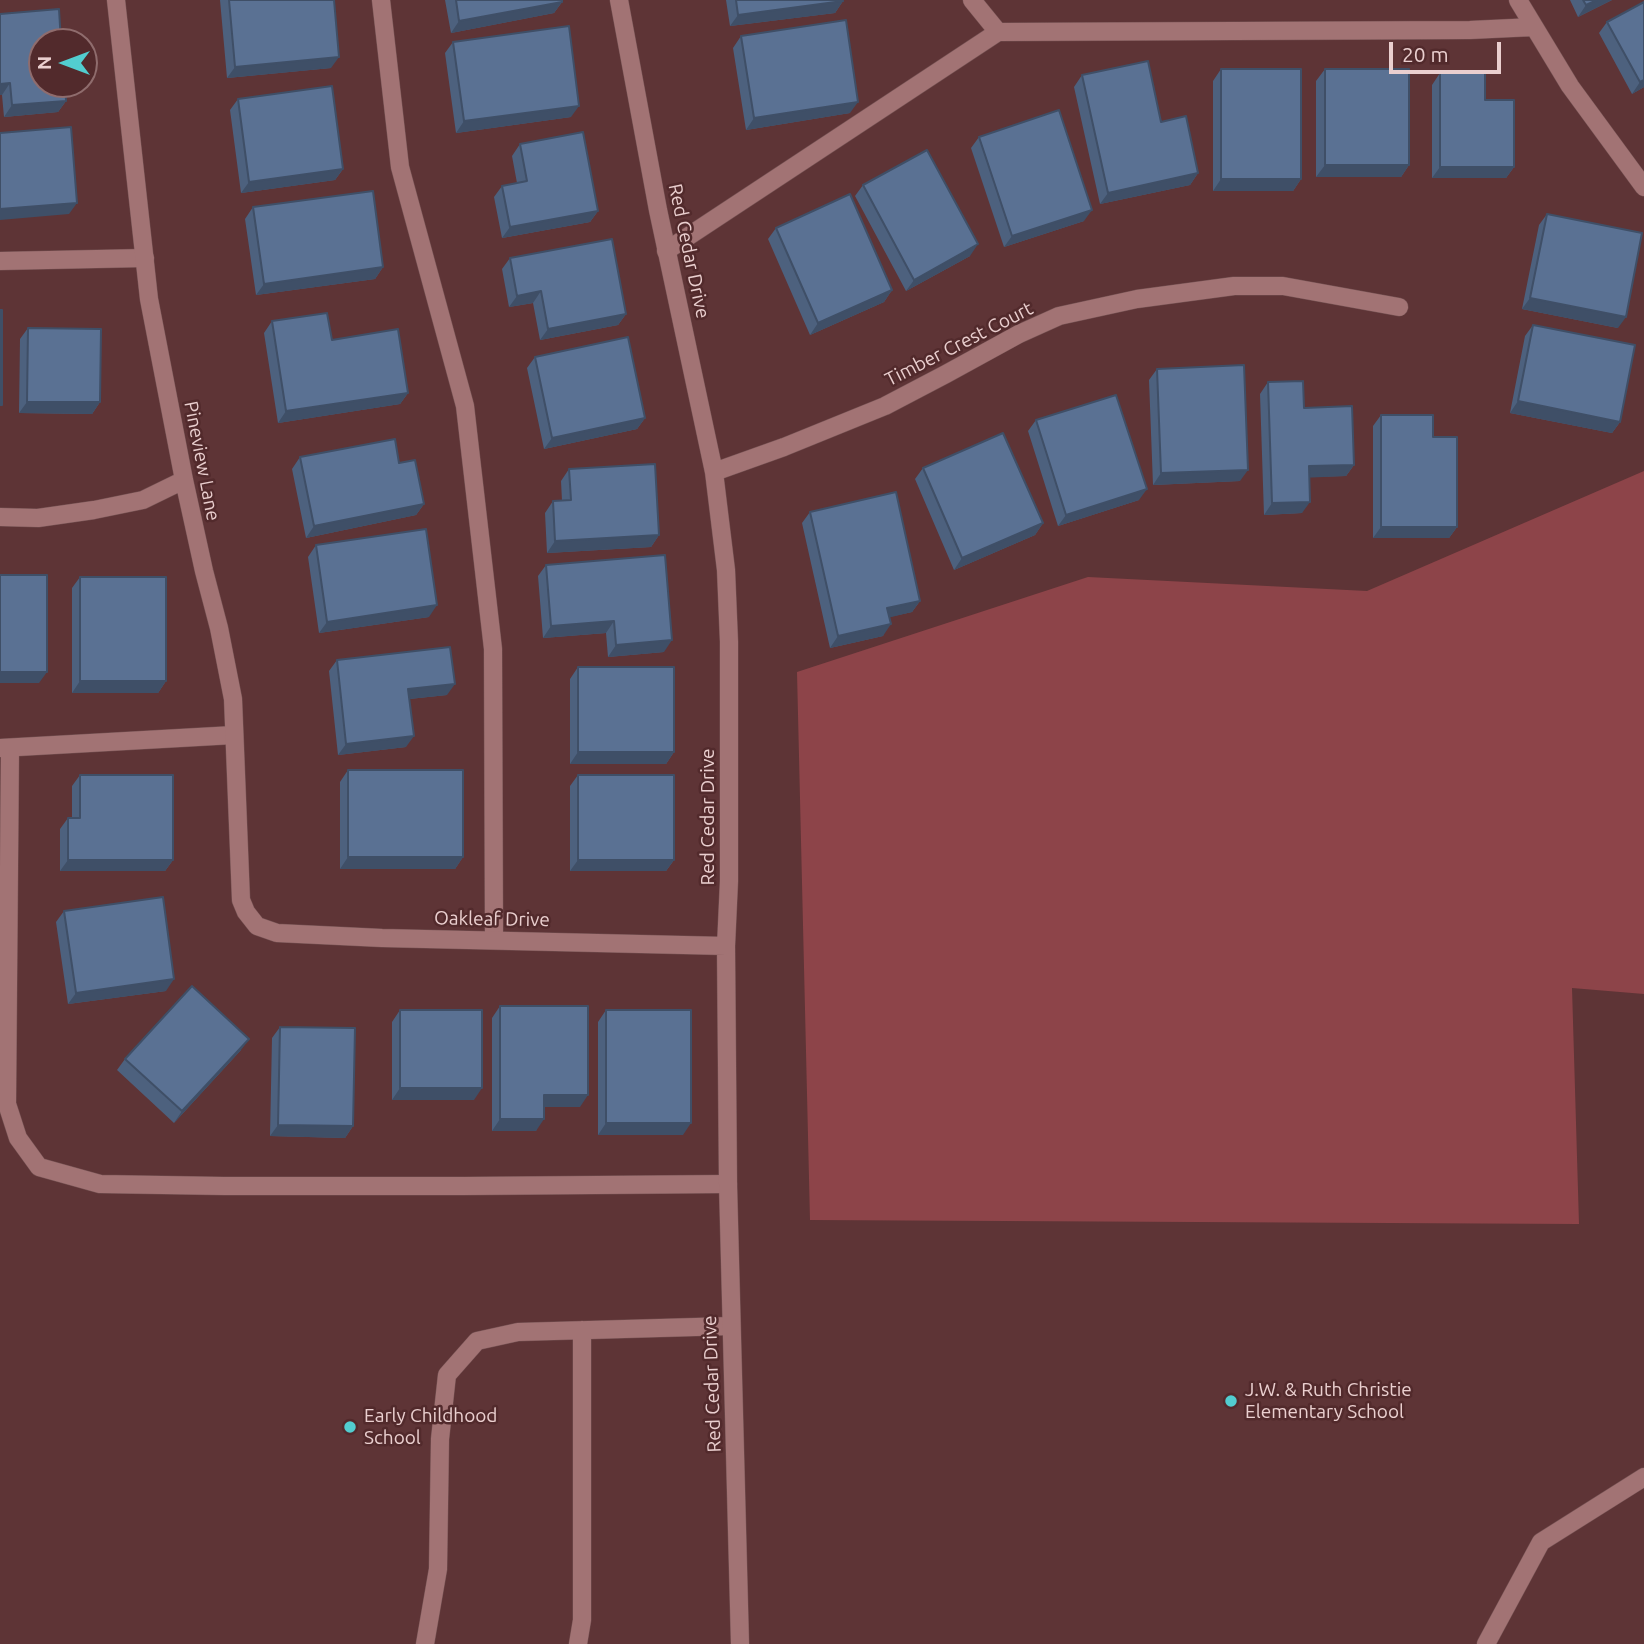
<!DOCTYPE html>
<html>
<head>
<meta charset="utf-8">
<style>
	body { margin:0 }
	#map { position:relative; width:1644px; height:1644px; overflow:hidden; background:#5e3436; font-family:Ubuntu,sans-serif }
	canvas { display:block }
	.north { position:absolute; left:28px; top:28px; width:70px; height:70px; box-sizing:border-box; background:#522a2c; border:2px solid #8f6c6d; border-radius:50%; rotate:270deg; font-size:19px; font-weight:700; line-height:28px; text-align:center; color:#eacfcf }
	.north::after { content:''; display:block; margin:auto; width:24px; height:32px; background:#52cdd0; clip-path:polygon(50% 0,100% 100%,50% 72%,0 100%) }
	.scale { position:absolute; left:1389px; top:42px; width:112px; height:32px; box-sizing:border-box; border:4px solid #eacfcf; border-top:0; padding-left:9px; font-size:21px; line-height:24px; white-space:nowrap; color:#eacfcf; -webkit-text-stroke:5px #522a2c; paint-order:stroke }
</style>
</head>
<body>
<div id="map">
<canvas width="1644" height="1644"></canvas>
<div class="north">N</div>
<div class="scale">20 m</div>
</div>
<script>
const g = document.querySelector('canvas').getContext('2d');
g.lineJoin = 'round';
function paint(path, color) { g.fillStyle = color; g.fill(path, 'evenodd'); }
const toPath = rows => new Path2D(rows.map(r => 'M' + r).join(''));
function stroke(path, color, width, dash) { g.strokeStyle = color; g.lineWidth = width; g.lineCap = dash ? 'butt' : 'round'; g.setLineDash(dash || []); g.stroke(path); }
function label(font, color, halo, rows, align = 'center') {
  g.font = font + ' Ubuntu,sans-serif'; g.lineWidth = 5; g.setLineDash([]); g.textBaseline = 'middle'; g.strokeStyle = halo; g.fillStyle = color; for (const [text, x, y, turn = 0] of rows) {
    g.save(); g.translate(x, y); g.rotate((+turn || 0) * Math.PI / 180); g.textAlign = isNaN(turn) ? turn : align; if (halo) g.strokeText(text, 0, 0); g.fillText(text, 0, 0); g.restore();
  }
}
const green = toPath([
	[1644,471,1644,994,1572,988,1579,1224,810,1220,797,672,1088,577,1367,591]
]);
const lane = toPath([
	[381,0,400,167,465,406,493,649,494,940],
	[972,0,998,32],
	[1518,0,1570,86,1644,187],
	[666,251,998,32,1470,30,1534,27],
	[0,261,145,258],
	[0,748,234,735],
	[10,748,7,1104,18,1138,39,1167,100,1184,224,1186,464,1186,728,1184],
	[425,1644,438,1569,440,1439,447,1375,477,1341,518,1332,731,1326],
	[578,1644,582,1620,582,1330],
	[1486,1644,1541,1542,1644,1477]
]);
const street = toPath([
	[116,0,149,299,184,480,204,571,219,628,233,699,241,900,246,912,257,926,277,933,382,938,726,946],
	[619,0,658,210,714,472,726,570,729,642,729,881,726,946,728,1184,740,1644],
	[714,472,784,447,885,406,946,374,1019,334,1059,316,1137,299,1234,286,1283,286,1399,307],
	[0,517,38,518,94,510,143,500,184,480]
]);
const wall = toPath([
	[220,0,334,0,331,68,227,78],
	[445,0,562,0,562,2,554,13,451,33],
	[726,0,842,0,843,1,835,13,730,26],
	[1570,0,1612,0,1578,17],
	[0,14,66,101,58,112,4,117,2,95],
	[1607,22,1644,87,1632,94,1599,33],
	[741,36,850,113,746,130,733,48],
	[453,42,571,117,456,133,445,53],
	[1221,69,1301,179,1293,191,1213,191,1213,81],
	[1325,69,1409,165,1401,177,1316,177,1316,81],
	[1440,73,1485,100,1514,167,1506,178,1432,178,1432,85],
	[1082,75,1198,173,1190,185,1100,204,1074,87],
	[238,99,343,169,335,180,241,193,230,110],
	[979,137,1084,221,1004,247,971,148],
	[520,144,598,211,590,222,502,238,494,197,502,186,517,183,512,156],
	[863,185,970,256,906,291,855,196],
	[253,207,383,267,375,279,256,295,245,219],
	[1547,214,1618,328,1522,309,1539,225],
	[776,228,892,290,884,302,810,335,768,239],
	[510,258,626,314,618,325,540,340,533,303,509,307,502,269],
	[272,321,332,340,408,393,400,404,278,423,264,333],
	[1533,325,1620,422,1612,433,1510,413,1525,336],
	[28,328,100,402,92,414,19,413,20,339],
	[535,357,645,418,637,429,544,449,527,368],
	[1157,369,1240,481,1153,485,1149,380],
	[1268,382,1304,408,1354,465,1346,476,1309,477,1302,513,1264,515,1260,394],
	[1381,415,1457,527,1449,538,1373,538,1373,426],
	[1036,420,1139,500,1058,526,1028,431],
	[300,457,399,463,424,504,416,515,306,538,292,469],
	[923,468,1043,523,1035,535,954,570,915,479],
	[569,469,659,535,651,547,547,553,545,513,553,501,562,501,561,481],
	[810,512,920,601,912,612,889,617,883,636,830,648,802,523],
	[316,545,429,617,319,633,308,557],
	[546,565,664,652,608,657,606,633,543,638,538,576],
	[80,577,166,681,158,693,72,693,72,588],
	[337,660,447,695,409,699,406,747,338,755,329,671],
	[578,667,674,752,666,764,570,764,570,679],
	[348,770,463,857,455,869,340,869,340,782],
	[80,775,173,860,165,871,60,871,60,829,68,818,72,818,72,786],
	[578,775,674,860,666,871,570,871,570,786],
	[64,911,166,991,68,1004,56,922],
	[500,1006,580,1107,544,1107,536,1131,492,1131,492,1018],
	[400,1010,474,1100,392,1100,392,1022],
	[606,1010,683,1135,598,1135,598,1022],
	[280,1027,353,1126,345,1138,270,1136,272,1038],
	[241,1050,174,1123,117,1070,125,1059]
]);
const shadedWall = toPath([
	[1597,0,1612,0,1578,17,1586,5],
	[843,1,835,13,730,26,738,15],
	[562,2,554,13,451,33,459,21],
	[339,57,331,68,227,78,235,67],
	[1644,80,1644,87,1632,94,1640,82],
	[10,83,2,95,0,95,0,84],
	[66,101,58,112,4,117,12,105],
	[858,102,850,113,746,130,754,118],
	[579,106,571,117,456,133,464,121],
	[1325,165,1409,165,1401,177,1316,177],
	[1440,167,1514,167,1506,178,1432,178],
	[343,169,335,180,241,193,249,182],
	[1198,173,1190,185,1100,204,1108,193],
	[1221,179,1301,179,1293,191,1213,191],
	[77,203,69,214,0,220,0,209],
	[1092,210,1084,221,1004,247,1012,236],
	[598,211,590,222,502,238,510,227],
	[978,244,970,256,906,291,914,280],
	[383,267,375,279,256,295,264,284],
	[892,290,884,302,810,335,818,323],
	[541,291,533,303,509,307,517,296],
	[1530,298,1626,317,1618,328,1522,309],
	[626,314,618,325,540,340,548,329],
	[408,393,400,404,278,423,286,411],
	[1518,401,1620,422,1612,433,1510,413],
	[27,402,100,402,92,414,19,413],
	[645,418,637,429,544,449,552,438],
	[1354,465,1346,476,1301,478,1309,466],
	[1248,470,1240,481,1153,485,1161,473],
	[1147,489,1139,500,1058,526,1066,515],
	[1310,502,1302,513,1264,515,1272,503],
	[424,504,416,515,306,538,314,526],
	[1043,523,1035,535,954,570,962,558],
	[1381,527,1457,527,1449,538,1373,538],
	[659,535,651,547,547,553,555,541],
	[920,601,912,612,879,620,887,608],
	[437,605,429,617,319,633,327,622],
	[614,621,606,633,543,638,551,626],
	[891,624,883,636,830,648,838,636],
	[672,640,664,652,608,657,616,645],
	[0,672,47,672,39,683,0,683],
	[80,681,166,681,158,693,72,693],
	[455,684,447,695,400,700,408,689],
	[414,736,406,747,338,755,346,744],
	[578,752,674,752,666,764,570,764],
	[348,857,463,857,455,869,340,869],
	[68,860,173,860,165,871,60,871],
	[578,860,674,860,666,871,570,871],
	[174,979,166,991,68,1004,76,993],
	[249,1039,241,1050,174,1123,182,1111],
	[400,1088,482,1088,474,1100,392,1100],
	[544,1095,588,1095,580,1107,536,1107],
	[500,1119,544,1119,536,1131,492,1131],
	[606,1123,691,1123,683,1135,598,1135],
	[278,1125,353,1126,345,1138,270,1136]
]);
const building = toPath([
	[229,0,334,0,339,57,235,67,229,0],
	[456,0,562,0,562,2,459,21,456,0],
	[736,0,842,0,843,1,738,15,736,0],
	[1583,0,1597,0,1586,5,1583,0],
	[1644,2,1644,80,1640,82,1607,22,1644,2],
	[59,9,61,42,42,42,42,84,65,84,66,101,12,105,10,83,0,84,0,14,59,9],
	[846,20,858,102,754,118,741,36,846,20],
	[569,26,579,106,464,121,453,42,569,26],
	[1148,61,1161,122,1186,116,1198,173,1108,193,1082,75,1148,61],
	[1221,69,1301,69,1301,179,1221,179,1221,69],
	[1325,69,1409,69,1409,165,1325,165,1325,69],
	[1440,73,1485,73,1485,100,1514,100,1514,167,1440,167,1440,73],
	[332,86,343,169,249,182,238,99,332,86],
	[1059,110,1092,210,1012,236,979,137,1059,110],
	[71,127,77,203,0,209,0,133,71,127],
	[583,132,598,211,510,227,502,186,527,181,520,144,583,132],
	[927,150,978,244,914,280,863,185,927,150],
	[373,191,383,267,264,284,253,207,373,191],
	[850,194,892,290,818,323,776,228,850,194],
	[1547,214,1642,233,1626,317,1530,298,1547,214],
	[612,239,626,314,548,329,541,291,517,296,510,258,612,239],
	[0,310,2,310,2,405,0,405,0,310],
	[327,313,332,340,398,329,408,393,286,411,272,321,327,313],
	[1533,325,1635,345,1620,422,1518,401,1533,325],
	[28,328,101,329,100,402,27,402,28,328],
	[628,337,645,418,552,438,535,357,628,337],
	[1244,365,1248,470,1161,473,1157,369,1244,365],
	[1303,381,1304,408,1352,406,1354,465,1309,466,1310,502,1272,503,1268,382,1303,381],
	[1116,395,1147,489,1066,515,1036,420,1116,395],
	[1381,415,1433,415,1433,437,1457,437,1457,527,1381,527,1381,415],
	[1003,433,1043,523,962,558,923,468,1003,433],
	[395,439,399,463,415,460,424,504,314,526,300,457,395,439],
	[655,464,659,535,555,541,553,501,571,500,569,469,655,464],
	[896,492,920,601,887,608,891,624,838,636,810,512,896,492],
	[426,529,437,605,327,622,316,545,426,529],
	[665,555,672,640,616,645,614,621,551,626,546,565,665,555],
	[0,575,47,575,47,672,0,672,0,575],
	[80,577,166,577,166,681,80,681,80,577],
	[450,647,455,684,408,689,414,736,346,744,337,660,450,647],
	[578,667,674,667,674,752,578,752,578,667],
	[348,770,463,770,463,857,348,857,348,770],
	[80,775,173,775,173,860,68,860,68,818,80,818,80,775],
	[578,775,674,775,674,860,578,860,578,775],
	[163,897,174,979,76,993,64,911,163,897],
	[192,986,249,1039,182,1111,125,1059,192,986],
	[500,1006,588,1006,588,1095,544,1095,544,1119,500,1119,500,1006],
	[400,1010,482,1010,482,1088,400,1088,400,1010],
	[606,1010,691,1010,691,1123,606,1123,606,1010],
	[280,1027,355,1028,353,1126,278,1125,280,1027]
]);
const markers = [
	[1231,1401,7,"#52cdd0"],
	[350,1427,7,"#52cdd0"]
];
const streetNames = [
	["Red Cedar Drive",689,251,78],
	["Timber Crest Court",959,344,-27],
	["Pineview Lane",202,461,79],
	["Red Cedar Drive",708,817,-90],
	["Oakleaf Drive",492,919,1],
	["Red Cedar Drive",712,1384,-92]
];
const poiNames = [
	["J.W. & Ruth Christie",1245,1390],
	["Elementary School",1245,1412],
	["Early Childhood",364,1416],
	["School",364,1438]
];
paint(green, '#8d4449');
stroke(lane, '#745152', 19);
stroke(street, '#745152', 19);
stroke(lane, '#a27374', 18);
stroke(street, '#a27374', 18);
paint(wall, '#4d617e');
paint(shadedWall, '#3f4f67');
paint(building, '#5a7193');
stroke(building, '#3f4f67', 2);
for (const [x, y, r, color] of markers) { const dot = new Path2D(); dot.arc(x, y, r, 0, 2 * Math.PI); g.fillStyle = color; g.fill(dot); stroke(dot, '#522a2c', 2.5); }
label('19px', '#eacfcf', '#522a2c', streetNames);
label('19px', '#eacfcf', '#522a2c', poiNames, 'left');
</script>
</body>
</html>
